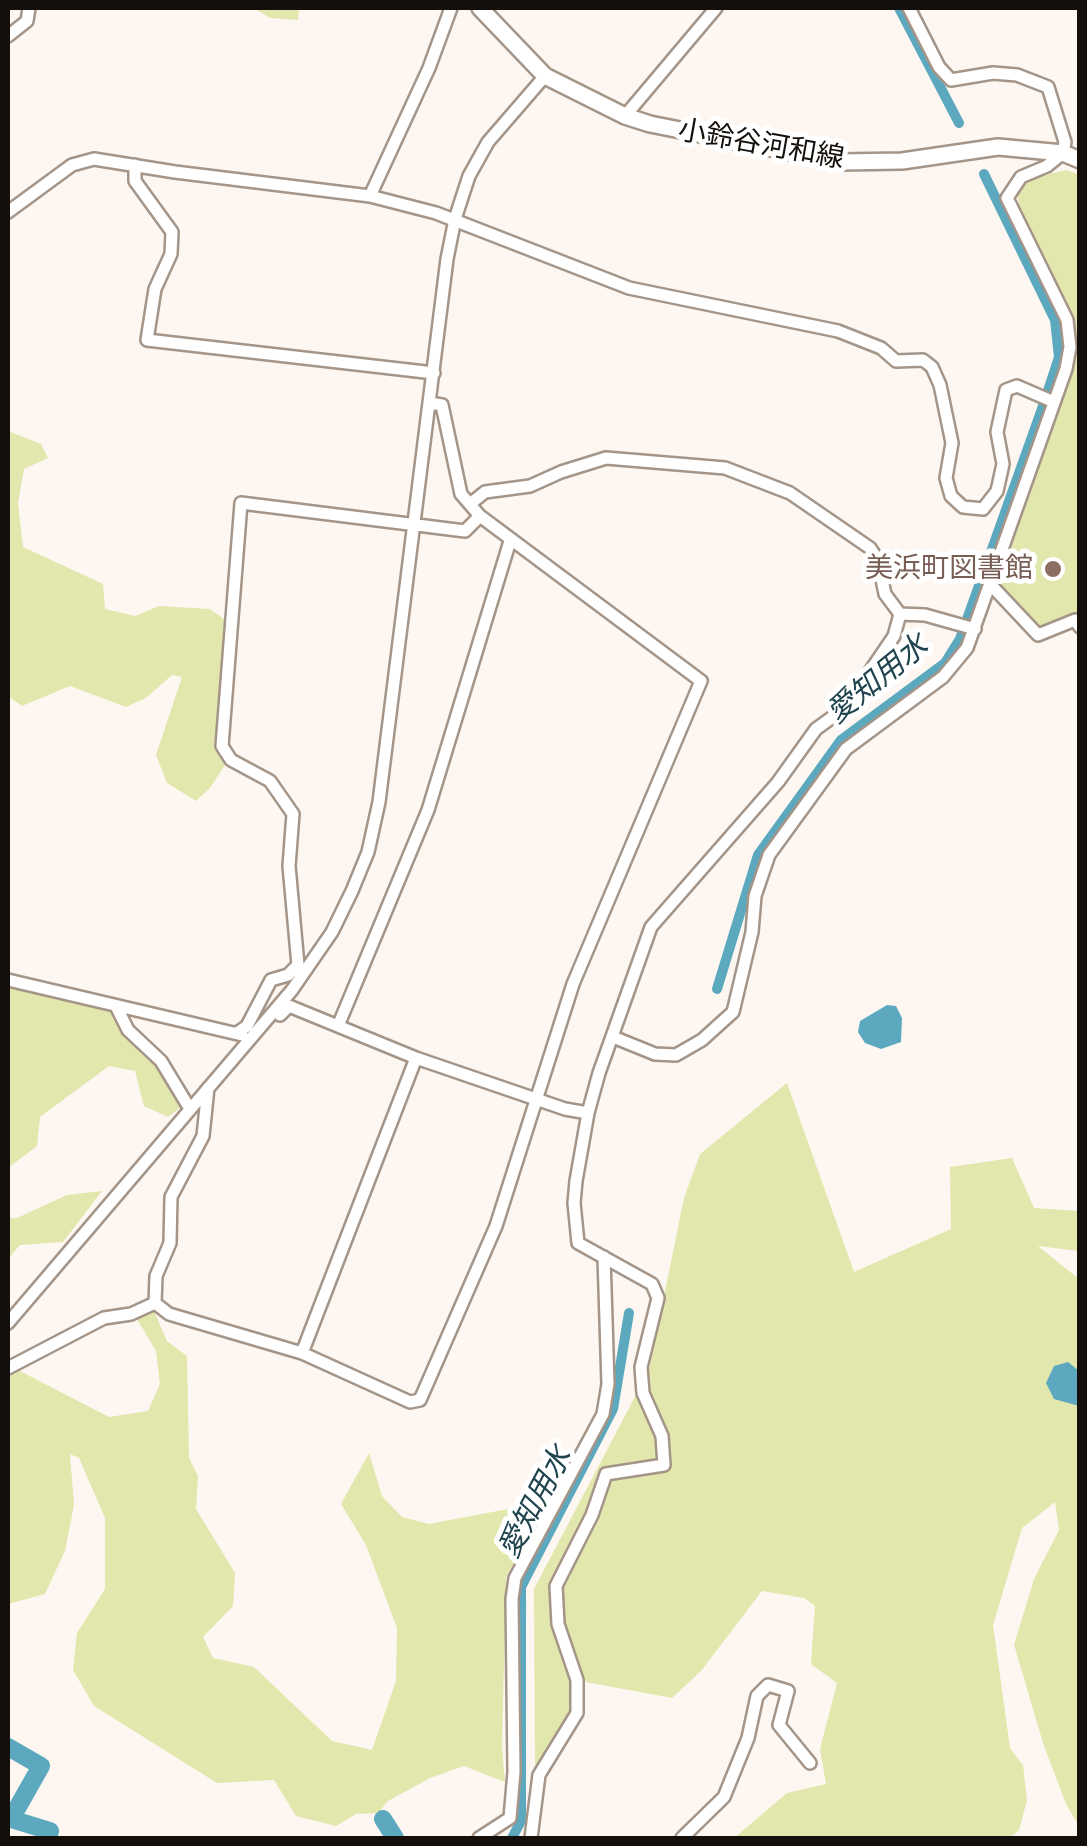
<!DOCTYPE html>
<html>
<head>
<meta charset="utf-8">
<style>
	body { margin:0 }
	#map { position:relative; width:1087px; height:1846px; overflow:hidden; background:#fef7f1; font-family:Manrope,sans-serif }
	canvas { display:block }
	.frame { position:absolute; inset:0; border:10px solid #140f0a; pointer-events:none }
</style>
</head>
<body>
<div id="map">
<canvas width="1087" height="1846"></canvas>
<div class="frame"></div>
</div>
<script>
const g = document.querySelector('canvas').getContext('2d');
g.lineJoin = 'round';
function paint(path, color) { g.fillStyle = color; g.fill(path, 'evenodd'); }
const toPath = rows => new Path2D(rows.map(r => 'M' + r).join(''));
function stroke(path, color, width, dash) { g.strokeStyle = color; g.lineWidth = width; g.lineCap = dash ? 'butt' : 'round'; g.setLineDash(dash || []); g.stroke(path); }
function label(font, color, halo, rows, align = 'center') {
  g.font = font + ' Manrope,"Noto Sans JP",sans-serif'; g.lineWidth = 10; g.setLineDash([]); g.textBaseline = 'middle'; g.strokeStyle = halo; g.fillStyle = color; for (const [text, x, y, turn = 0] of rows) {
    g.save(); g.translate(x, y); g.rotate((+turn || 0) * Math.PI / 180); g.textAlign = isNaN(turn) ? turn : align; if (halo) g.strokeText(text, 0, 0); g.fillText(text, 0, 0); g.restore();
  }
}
const green = toPath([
	[254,8,299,8,298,20,270,18],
	[1067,170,1080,175,1079,617,1076,613,1038,630,995,583,1071,371,1075,343,1073,321,1020,211,1017,192,1030,178],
	[8,431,41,444,48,458,24,469,18,503,23,547,103,584,105,609,135,616,159,606,210,609,229,623,217,747,225,765,210,788,196,801,167,783,156,755,182,677,172,675,146,698,126,707,70,686,22,706,8,696],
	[8,987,112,1012,124,1034,157,1062,181,1107,168,1117,144,1106,135,1071,109,1066,40,1117,37,1146,8,1168],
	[787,1083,854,1272,951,1229,950,1167,1012,1158,1034,1208,1079,1211,1079,1251,1038,1246,1079,1279,1079,1826,1066,1804,1044,1746,1014,1645,1034,1579,1059,1530,1055,1502,1022,1528,993,1625,1010,1748,1023,1765,1027,1801,1019,1830,1010,1838,734,1838,787,1793,826,1784,820,1749,837,1683,811,1664,815,1606,804,1598,762,1591,701,1671,672,1698,570,1679,571,1712,535,1766,534,1589,649,1370,684,1198,700,1154],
	[102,1191,63,1242,20,1245,8,1259,8,1218,17,1218,67,1195],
	[154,1311,167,1341,187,1356,189,1458,198,1476,196,1509,235,1573,233,1606,203,1637,213,1658,254,1667,332,1741,372,1750,396,1681,397,1628,366,1545,341,1504,369,1453,382,1496,402,1517,429,1524,524,1506,541,1513,506,1577,502,1746,505,1782,464,1766,430,1778,388,1801,378,1813,356,1814,336,1826,296,1816,274,1780,217,1783,94,1706,73,1670,77,1633,105,1589,105,1518,79,1458,70,1454,74,1505,65,1551,45,1594,8,1604,8,1376,18,1370,109,1417,148,1411,160,1384,156,1351,137,1319]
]);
const water = toPath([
	[887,1005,896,1006,902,1018,901,1042,881,1049,865,1043,858,1032,860,1021],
	[1068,1362,1079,1371,1079,1406,1054,1399,1046,1383,1054,1366]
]);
const canal = toPath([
	[899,8,959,123],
	[717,989,758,855,841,740,945,663,960,639,1043,406,1059,357,1055,320,984,174],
	[512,1838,521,1821,521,1587,613,1409,629,1313]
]);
const river = toPath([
	[8,1747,41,1766,11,1819,50,1831,48,1838],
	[383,1819,395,1838]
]);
const minor = toPath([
	[8,36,27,21,29,8],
	[625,116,716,8],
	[135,165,135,181,172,232,171,254,155,289,147,340,434,373],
	[370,196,429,68,451,8],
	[8,212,72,165,94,159,175,172,370,196,436,213,629,288,838,331,881,348,896,361,923,360,932,367,940,385,952,443,946,478,951,496,963,507,983,509,997,491,1003,464,997,432,1006,390,1017,386,1054,402],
	[470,504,485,492,530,486,561,472,606,458,725,468,790,493,870,548,878,560,885,594,900,614],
	[991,585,1038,635,1075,620,1080,627],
	[900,614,925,615,975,629],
	[8,980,242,1035],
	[117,1008,128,1030,161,1061,190,1109],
	[280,1015,289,1006,416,1058,565,1109,588,1113],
	[338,1026,428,810,510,541],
	[237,1033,247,1026,271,980,288,975,298,965,289,866,293,814,270,781,231,760,222,746,241,503,465,531,480,516],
	[613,1037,655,1054,676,1055,702,1040,733,1012,752,932,755,896,769,855,846,749,943,677,967,648,1066,369,1070,347,1067,320,1007,198,1021,177,1047,166,1063,153,1065,142,1048,87,1017,75,993,73,951,80,939,67,909,8],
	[155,1303,169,1314,302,1353,410,1402,420,1400,496,1226,573,984,701,681,480,516,461,494,442,405,430,403],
	[155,1303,156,1276,170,1243,171,1197,203,1136,208,1088],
	[8,1323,292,990,332,932,352,891,368,852,379,802,447,259,455,219,469,176,488,142,545,76],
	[302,1353,416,1058],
	[8,1368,104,1318,131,1314,155,1303],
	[479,1838,510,1818,514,1772,512,1599,515,1578,603,1414,608,1384,604,1257],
	[531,1838,539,1775,577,1713,577,1680,558,1624,556,1586,592,1515,606,1474,664,1465,662,1436,643,1393,641,1367,658,1298,652,1284,578,1243,574,1203,576,1181,588,1113,599,1073,651,927,778,782,816,729,845,708,894,636,900,614],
	[682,1838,724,1797,748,1738,757,1696,768,1685,788,1691,779,1725,810,1763]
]);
const major = toPath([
	[480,8,545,76,625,116,650,124,841,162,902,161,998,147,1063,153,1080,160]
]);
const markers = [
	[1053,569,10,"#8d6e63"]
];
const streetNames = [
	["小鈴谷河和線",761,145,10]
];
const educationNames = [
	["美浜町図書館",1033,569]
];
const waterNames = [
	["愛知用水",878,680,-39],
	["愛知用水",536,1503,-62]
];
paint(green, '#e1e7ad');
paint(water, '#5ba8bf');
stroke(canal, '#5ba8bf', 10);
stroke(river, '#5ba8bf', 18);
stroke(minor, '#a49588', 16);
stroke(major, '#a49588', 20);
stroke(minor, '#fff', 11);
stroke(major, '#fff', 15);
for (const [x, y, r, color] of markers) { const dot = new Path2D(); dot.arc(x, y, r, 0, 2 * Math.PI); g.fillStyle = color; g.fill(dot); stroke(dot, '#fff', 4); }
label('28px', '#140f0a', '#fff', streetNames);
label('28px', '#785e54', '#fff', educationNames, 'right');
label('italic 30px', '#20444e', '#fff', waterNames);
</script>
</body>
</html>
